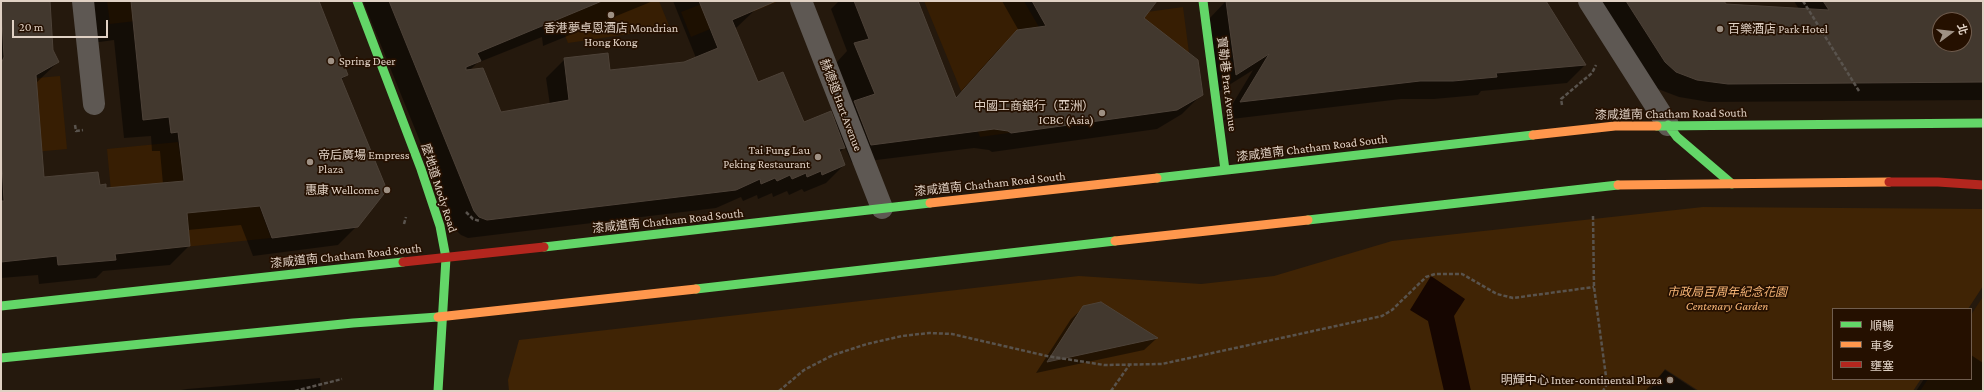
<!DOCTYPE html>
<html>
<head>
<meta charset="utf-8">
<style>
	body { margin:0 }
	#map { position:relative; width:1984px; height:392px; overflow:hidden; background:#25190d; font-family:"Crimson Pro","Noto Sans TC",serif }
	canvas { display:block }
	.frame { position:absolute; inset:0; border:2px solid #e0d1c4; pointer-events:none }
	.legend { position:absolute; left:1832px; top:308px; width:140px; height:72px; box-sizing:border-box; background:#251000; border:1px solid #705d4e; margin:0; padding:5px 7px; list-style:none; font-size:12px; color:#e0d1c4 }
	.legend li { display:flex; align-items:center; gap:8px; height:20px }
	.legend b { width:20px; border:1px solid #705d4e }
	.north { position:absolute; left:1932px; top:12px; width:40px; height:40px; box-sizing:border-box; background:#251000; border:1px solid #705d4e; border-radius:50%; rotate:75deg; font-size:11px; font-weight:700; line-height:16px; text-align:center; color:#e0d1c4 }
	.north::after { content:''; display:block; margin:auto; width:14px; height:18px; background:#9f9184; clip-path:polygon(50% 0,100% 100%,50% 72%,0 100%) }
	.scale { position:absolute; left:12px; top:20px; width:96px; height:18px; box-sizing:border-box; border:2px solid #e0d1c4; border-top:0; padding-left:5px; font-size:12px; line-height:14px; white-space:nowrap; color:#e0d1c4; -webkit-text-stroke:3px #251000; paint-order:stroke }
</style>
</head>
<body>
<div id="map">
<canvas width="1984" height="392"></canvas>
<div class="frame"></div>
<ul class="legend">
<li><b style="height:5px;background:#63d668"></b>順暢</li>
<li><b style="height:5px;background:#ff974d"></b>車多</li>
<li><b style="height:5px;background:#b3261e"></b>壅塞</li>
</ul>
<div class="north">北</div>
<div class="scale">20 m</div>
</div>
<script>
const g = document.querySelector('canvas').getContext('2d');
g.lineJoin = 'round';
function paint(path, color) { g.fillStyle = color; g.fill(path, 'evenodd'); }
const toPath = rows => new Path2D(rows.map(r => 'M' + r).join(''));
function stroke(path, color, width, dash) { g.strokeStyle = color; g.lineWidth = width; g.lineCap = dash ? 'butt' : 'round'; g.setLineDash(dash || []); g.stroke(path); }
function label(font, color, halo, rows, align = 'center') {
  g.font = font + ' "Crimson Pro","Noto Sans TC",serif'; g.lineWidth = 3.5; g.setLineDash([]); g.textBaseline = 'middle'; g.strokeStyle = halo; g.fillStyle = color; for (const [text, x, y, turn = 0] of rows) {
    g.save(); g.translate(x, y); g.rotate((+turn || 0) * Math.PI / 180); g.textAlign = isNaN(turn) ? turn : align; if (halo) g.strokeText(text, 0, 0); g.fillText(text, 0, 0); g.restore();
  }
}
const built = toPath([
	[107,1,174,1,180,16,110,24],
	[551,1,659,1,670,28,568,43],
	[709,1,779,1,691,37,681,12],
	[924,1,1024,1,1039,27,1183,7,1194,91,1188,104,1177,110,980,137],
	[60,76,67,149,1,155,1,81],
	[233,135,271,238,117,254,107,149,178,142,181,161,179,143],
	[1982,298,1983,391,1920,391,1928,379,1971,379,1971,315]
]);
const green = toPath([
	[1703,207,1983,209,1983,286,1968,309,1833,309,1833,379,1921,379,1913,391,1699,391,1665,369,1650,391,509,391,508,380,519,340,1079,276,1201,284,1274,276,1392,241]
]);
const water = toPath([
	[1431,276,1465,299,1454,316,1471,391,1444,391,1428,321,1410,310]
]);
const shadow = toPath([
	[1,1,49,1,52,50,58,62,36,83,43,178,99,186,105,189,163,184,160,151,152,151,151,136,124,138,114,40,92,43,86,1,318,1,347,75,341,80,357,226,338,245,253,256,241,225,188,230,189,246,170,265,103,271,96,278,39,284,38,275,1,278],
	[363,1,653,1,543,46,542,37,477,63,470,70,500,113,550,105,546,78,565,59,609,71,684,63,696,58,673,1,752,1,755,10,735,29,757,83,804,123,834,122,852,104,836,63,847,51,831,9,839,1,917,1,955,98,998,50,1019,31,1002,1,1155,1,1142,18,1202,94,1182,114,1157,129,992,152,989,150,974,148,852,163,845,147,839,153,844,165,826,183,804,192,802,189,789,195,787,191,773,197,772,193,758,199,757,195,743,201,741,197,716,208,468,238,461,235,456,230],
	[1226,1,1544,1,1585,65,1567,83,1481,91,1478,95,1434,99,1401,99,1223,120,1253,70,1218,92,1208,20],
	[1598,1,1723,1,1725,5,1799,9,1794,1,1983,1,1983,100,1709,102,1679,97,1658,89],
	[1940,20,1964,20,1964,44,1940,44],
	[1101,303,1156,339,1144,350,1036,373,1071,319,1084,307],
	[1971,355,1983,363,1983,391,1916,391,1924,379,1971,379],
	[1665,370,1697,391,1645,391],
	[320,378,321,391,175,391,187,389]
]);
const building = toPath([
	[1,1,50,1,53,50,59,62,36,75,44,177,98,172,100,185,106,184,106,188,184,181,178,132,171,133,169,117,143,120,131,1,319,1,348,75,341,78,387,190,358,227,272,238,260,206,187,213,190,246,115,254,116,260,58,265,57,256,1,262,1,201,4,201,1,146,1,64,4,57,1,1],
	[389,1,602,1,477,53,481,61,466,67,466,70,483,68,501,112,569,100,564,58,608,53,610,70,684,62,718,48,699,1,776,1,732,20,758,82,783,72,804,122,831,111,845,148,839,149,845,165,822,175,821,171,807,177,806,173,792,179,790,175,777,181,775,178,761,184,760,179,736,190,487,220,479,217,474,211,389,1],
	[854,1,918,1,956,98,1017,30,1046,26,1032,1,1157,1,1144,18,1198,60,1203,95,1177,110,1011,133,1008,131,994,129,871,145,854,101,875,94,854,43,869,39,854,1],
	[1226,1,1546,1,1586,65,1496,73,1497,77,1453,81,1420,81,1240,102,1269,54,1236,75,1226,1],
	[1626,1,1724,1,1726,4,1829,10,1823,1,1983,1,1983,82,1728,84,1697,80,1676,72,1665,62,1626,1],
	[1940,20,1964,20,1964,44,1940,44,1940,20],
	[1101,302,1158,338,1047,362,1083,306,1101,302]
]);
const path = toPath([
	[1803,1,1859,91],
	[1562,105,1561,99,1592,73,1596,65],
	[75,125,76,131,83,130],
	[466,212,473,219,480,221],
	[1593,216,1594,287,1607,384,1603,391],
	[404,224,406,217],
	[295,391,342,379],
	[779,391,804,370,833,355,867,344,902,336,929,333,952,334,1047,356,1104,365,1162,364,1382,316,1392,310,1426,277,1435,274,1462,274,1497,294,1513,298,1594,287],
	[1111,391,1130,364]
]);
const street = toPath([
	[83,1,94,104],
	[801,1,882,208],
	[1589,1,1668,125]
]);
const fast = toPath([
	[357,1,421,169,440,226,446,258,438,391],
	[1203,1,1225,170],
	[1668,125,1677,137,1732,184],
	[1657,126,1983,123],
	[1157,178,1533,135],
	[1308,220,1618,185],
	[544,247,930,203],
	[696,289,1115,241],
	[1,306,403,262],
	[1,358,353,323,438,317]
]);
const slow = toPath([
	[1533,135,1615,126,1657,126],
	[1618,185,1889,182],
	[930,203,1157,178],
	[1115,241,1308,220],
	[438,317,696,289]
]);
const jam = toPath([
	[1889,182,1938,182,1983,185],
	[403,262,544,247]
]);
const markers = [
	[611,15,4,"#9f9184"],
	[1720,29,4,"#9f9184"],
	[331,61,4,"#9f9184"],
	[1102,113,4,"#9f9184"],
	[818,157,4,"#9f9184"],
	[310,162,4,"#9f9184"],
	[387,190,4,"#9f9184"],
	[1670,380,4,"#9f9184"]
];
const poiNames = [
	["香港夢卓恩酒店 Mondrian",611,28,"center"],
	["Hong Kong",611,42,"center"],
	["百樂酒店 Park Hotel",1728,29,"left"],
	["Spring Deer",339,61,"left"],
	["中國工商銀行（亞洲）",1094,106],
	["ICBC (Asia)",1094,120],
	["Tai Fung Lau",810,150],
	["Peking Restaurant",810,164],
	["帝后廣場 Empress",318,155,"left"],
	["Plaza",318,169,"left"],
	["惠康 Wellcome",379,190],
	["明輝中心 Inter-continental Plaza",1662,380]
];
const streetNames = [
	["寶勒巷 Prat Avenue",1227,84,83],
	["赫德道 Hart Avenue",841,105,69],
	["漆咸道南 Chatham Road South",1671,114,-1],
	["漆咸道南 Chatham Road South",1312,148,-7],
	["漆咸道南 Chatham Road South",990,184,-6],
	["麼地道 Mody Road",439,188,72],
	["漆咸道南 Chatham Road South",668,221,-6],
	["漆咸道南 Chatham Road South",346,256,-6]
];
const parkNames = [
	["市政局百周年紀念花園",1727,292],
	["Centenary Garden",1727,306]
];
paint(built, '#371e03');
paint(green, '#402405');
paint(water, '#160601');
paint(shadow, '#0007');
paint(building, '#42382e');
stroke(building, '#4d4238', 1);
stroke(path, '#59534d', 2.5, [4, 2]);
stroke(street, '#5e5853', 22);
stroke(fast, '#63d668', 9);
stroke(slow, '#ff974d', 9);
stroke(jam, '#b3261e', 9);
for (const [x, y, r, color] of markers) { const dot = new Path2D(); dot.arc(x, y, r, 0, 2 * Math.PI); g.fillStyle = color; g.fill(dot); stroke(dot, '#251000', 1.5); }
label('12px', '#e0d1c4', '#251000', poiNames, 'right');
label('12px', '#e0d1c4', '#251000', streetNames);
label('italic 12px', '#f8b677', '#251000', parkNames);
</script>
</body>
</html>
